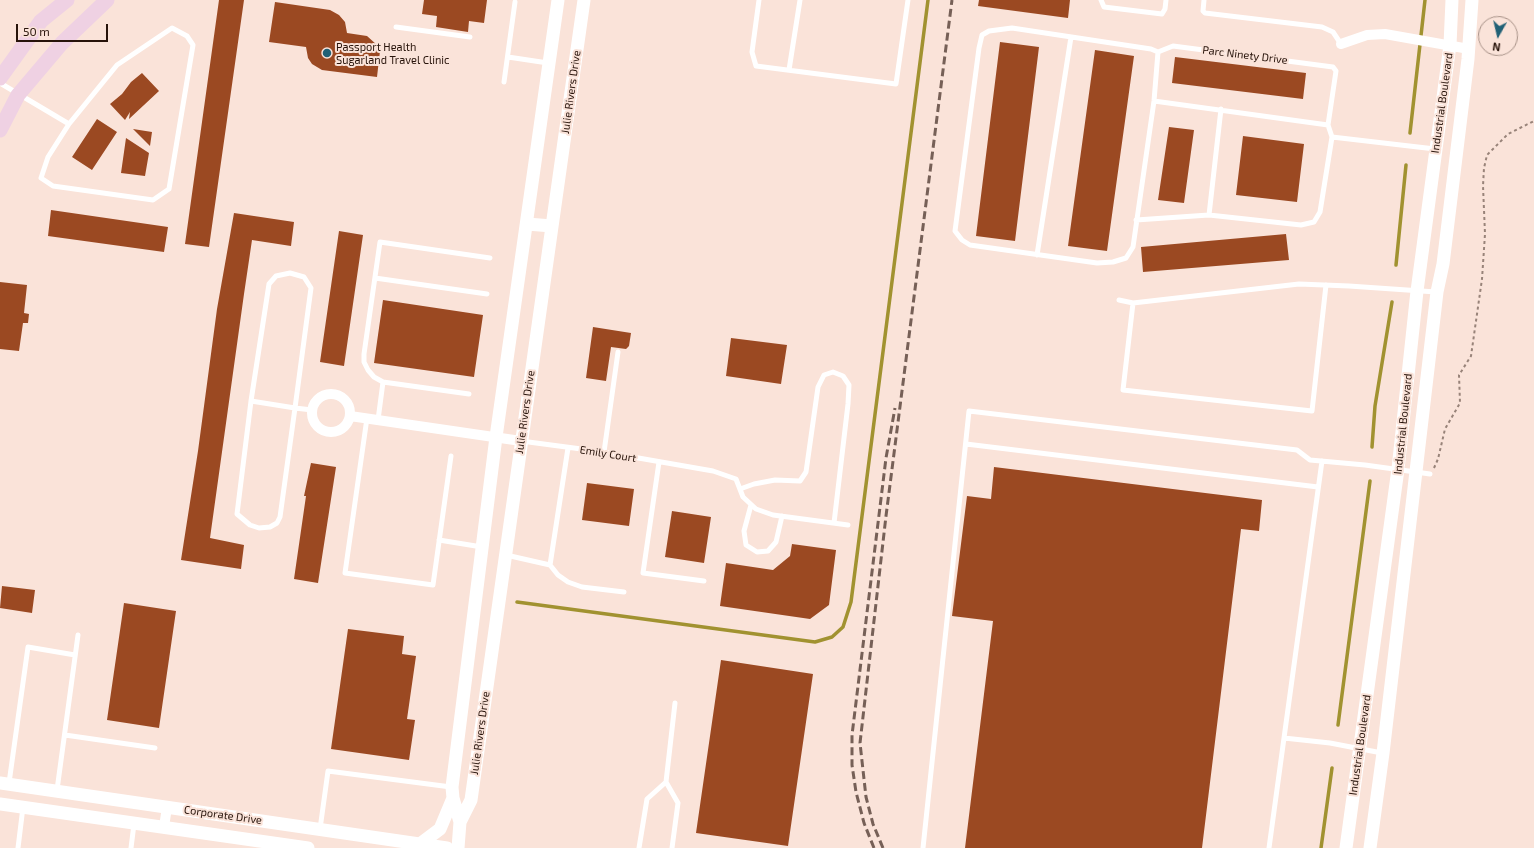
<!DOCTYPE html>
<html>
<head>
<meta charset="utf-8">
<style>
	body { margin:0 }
	#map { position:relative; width:1534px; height:848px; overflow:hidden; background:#fae3d9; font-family:"Exo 2",sans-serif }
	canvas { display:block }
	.north { position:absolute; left:1478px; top:16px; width:40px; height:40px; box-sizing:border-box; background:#fae3d9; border:1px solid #a69086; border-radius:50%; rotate:188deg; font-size:11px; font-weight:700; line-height:16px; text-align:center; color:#27130a }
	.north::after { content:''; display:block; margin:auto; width:14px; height:18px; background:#216176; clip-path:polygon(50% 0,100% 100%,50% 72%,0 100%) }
	.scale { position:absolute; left:16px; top:24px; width:92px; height:18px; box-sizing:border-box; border:2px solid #27130a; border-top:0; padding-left:5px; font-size:12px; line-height:14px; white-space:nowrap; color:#27130a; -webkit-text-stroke:3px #fae3d9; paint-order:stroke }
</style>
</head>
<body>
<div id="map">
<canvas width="1534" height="848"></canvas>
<div class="north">N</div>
<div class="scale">50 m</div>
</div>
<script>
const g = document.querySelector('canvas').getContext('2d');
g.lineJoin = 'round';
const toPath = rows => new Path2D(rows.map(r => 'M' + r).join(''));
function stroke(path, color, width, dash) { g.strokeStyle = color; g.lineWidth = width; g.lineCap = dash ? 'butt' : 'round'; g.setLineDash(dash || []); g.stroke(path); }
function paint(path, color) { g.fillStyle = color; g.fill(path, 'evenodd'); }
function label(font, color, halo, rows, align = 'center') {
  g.font = font + ' "Exo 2",sans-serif'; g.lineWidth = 4; g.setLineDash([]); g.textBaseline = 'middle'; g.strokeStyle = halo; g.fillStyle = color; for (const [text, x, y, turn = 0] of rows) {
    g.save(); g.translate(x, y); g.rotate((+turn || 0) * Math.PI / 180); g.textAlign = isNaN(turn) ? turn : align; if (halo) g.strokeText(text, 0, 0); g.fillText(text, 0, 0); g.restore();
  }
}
const stream = toPath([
	[1410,133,1425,0],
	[1396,265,1406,165],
	[1372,447,1375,406,1392,302],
	[517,602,815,642,832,637,843,627,851,602,928,0],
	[1338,725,1370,481],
	[1321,848,1332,768]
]);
const building = toPath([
	[219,0,244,0,209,247,185,244],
	[424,0,487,0,484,23,469,21,468,32,436,27,437,16,422,14],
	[979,0,1070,0,1068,18,978,6],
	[275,2,330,10,339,15,345,22,347,33,367,36,377,45,380,51,377,77,322,70,312,64,308,58,306,47,269,42],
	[1000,42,1039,47,1015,241,976,236],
	[1095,50,1134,56,1107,251,1068,246],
	[1175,57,1306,73,1303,99,1172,83],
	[142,73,159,91,129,119,130,112,125,120,110,104,122,94,131,82],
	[97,119,117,132,92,170,72,157],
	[1169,127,1194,130,1184,203,1158,200],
	[133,129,152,132,150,146],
	[1243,136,1304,144,1297,202,1236,195],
	[126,138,149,153,145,176,121,173],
	[51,210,168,227,164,252,48,236],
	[234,213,294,222,291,246,252,240,244,294,210,538,244,545,241,569,181,560,198,451,217,309],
	[339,231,363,235,344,366,320,362],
	[1286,234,1289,260,1143,272,1141,247],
	[0,282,27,285,24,313,29,314,28,323,23,323,19,351,0,349],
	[383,300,483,315,474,377,374,363],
	[593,327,631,333,629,346,626,349,611,347,606,381,586,378],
	[731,338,787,345,781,384,726,376],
	[311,463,336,467,318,583,294,579,306,496,304,496],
	[994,467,1262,500,1259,531,1241,529,1202,848,965,848,993,621,952,616,967,496,991,499],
	[587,483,634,489,629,526,582,520],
	[672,511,711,517,704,563,665,557],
	[792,544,836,550,829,605,810,619,720,606,726,563,773,570,790,556],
	[2,586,35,590,32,613,0,608],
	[124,603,176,611,159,728,107,720],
	[348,629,404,636,402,654,416,656,407,719,415,720,409,760,331,749],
	[721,660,813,674,788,846,696,833]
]);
const path = toPath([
	[1434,468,1438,459,1445,429,1460,403,1459,375,1471,356,1482,279,1485,234,1483,186,1484,168,1487,155,1508,134,1534,121]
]);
const service = toPath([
	[759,0,752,52,756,66,896,84,908,0],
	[1101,0,1104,7,1162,14,1165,9,1166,0],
	[1204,0,1203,11,1205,13,1322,27,1333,32,1341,44],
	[396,27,470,37],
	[1012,28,1151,49,1158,52,1154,101,1133,247,1126,258,1113,262,1097,263,970,245,962,240,955,231,979,48,982,35,989,31,1012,28],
	[1158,52,1173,46,1333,67,1336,71,1328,125],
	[508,57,548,63],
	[789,70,800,0],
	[504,82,515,2],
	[0,83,69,124,48,157,41,178,53,186,153,200,169,189,193,45,187,36,172,28,117,65,69,124],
	[1154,101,1328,125,1332,137,1435,149],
	[1221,109,1209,215,1301,225,1314,222,1320,212,1332,137],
	[1136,220,1209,215],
	[1037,255,1071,37],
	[375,278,487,294],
	[1326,285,1312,411,1123,390,1133,303,1299,284,1349,286,1436,292],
	[1119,300,1133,303],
	[469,394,383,382,374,377,368,370,364,362,364,354,380,242,490,258],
	[251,401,237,514,250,525,259,528,270,527,277,523,280,517,295,408,311,288,304,277,290,273,276,276,269,284,251,401,295,408,312,410],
	[367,418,345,573,433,585,451,456],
	[378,420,383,382],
	[521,441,604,452,713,471,736,479,743,497,756,509,773,515,848,525],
	[966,444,1318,487],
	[568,448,550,565,558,575,568,582,582,587,624,592],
	[604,452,618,352],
	[659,462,643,573,704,581],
	[740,489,754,484,775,480,800,481,806,472,818,387,824,375,833,372,843,376,849,385,848,404,834,523],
	[751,505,744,531,746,545,757,552,768,551,776,542,782,516],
	[439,540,482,547],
	[506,555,550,565],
	[65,735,155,748],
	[1284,738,1322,461],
	[9,783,28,647,75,655],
	[57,790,78,635],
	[320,829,328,771,451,787],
	[18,848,23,807],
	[131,848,134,824],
	[639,848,647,799,666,782],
	[672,848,678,803,666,782,675,703],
	[923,848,969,411,1297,450,1310,460,1365,465,1430,474],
	[1269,848,1284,738,1330,743,1382,753]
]);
const minor = toPath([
	[1341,44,1367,35,1385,34,1469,49],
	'312 413a19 19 0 1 1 38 0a19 19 0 1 1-38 0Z',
	[350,416,521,441],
	[164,827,167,807]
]);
const tertiary = toPath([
	[527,224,552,226],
	[0,783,447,848],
	[0,804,308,848],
	[460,822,453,798,452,787,496,437,558,0],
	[420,844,440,829,453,798],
	[458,848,460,822,471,800,584,0],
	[1346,848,1398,469,1417,291,1450,45,1452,0],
	[1370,848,1383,753,1437,292,1443,264,1468,59,1472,0]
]);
const secondary = toPath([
	[0,78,41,21,67,0],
	[0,130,18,95,62,43,107,0]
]);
const rail = toPath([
	[874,848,864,823,856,792,852,765,852,735,886,458,895,408],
	[883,848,873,824,866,797,860,743,886,516,952,0]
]);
const markers = [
	[327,53,5,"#216176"]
];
const poiNames = [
	["Passport Health",336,47],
	["Sugarland Travel Clinic",336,60]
];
const streetNames = [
	["Parc Ninety Drive",1245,55,7],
	["Julie Rivers Drive",571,92,-82],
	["Industrial Boulevard",1442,103,-82],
	["Julie Rivers Drive",525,412,-82],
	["Industrial Boulevard",1403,424,-84],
	["Emily Court",608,454,9],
	["Julie Rivers Drive",480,733,-82],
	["Industrial Boulevard",1360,745,-82],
	["Corporate Drive",223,815,8]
];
stroke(stream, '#a19230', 3.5);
paint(building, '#9b4922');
stroke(path, '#988379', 2, [3, 3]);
stroke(service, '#fff', 5);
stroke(minor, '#fff', 10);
stroke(tertiary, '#fff', 13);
stroke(secondary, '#efd1e3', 15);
stroke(rail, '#766057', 3, [8, 4]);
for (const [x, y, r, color] of markers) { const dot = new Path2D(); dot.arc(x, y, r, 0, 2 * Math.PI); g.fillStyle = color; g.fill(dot); stroke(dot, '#fae3d9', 1.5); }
label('11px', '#27130a', '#fae3d9', poiNames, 'left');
label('11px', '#27130a', '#fae3d9', streetNames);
</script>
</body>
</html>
